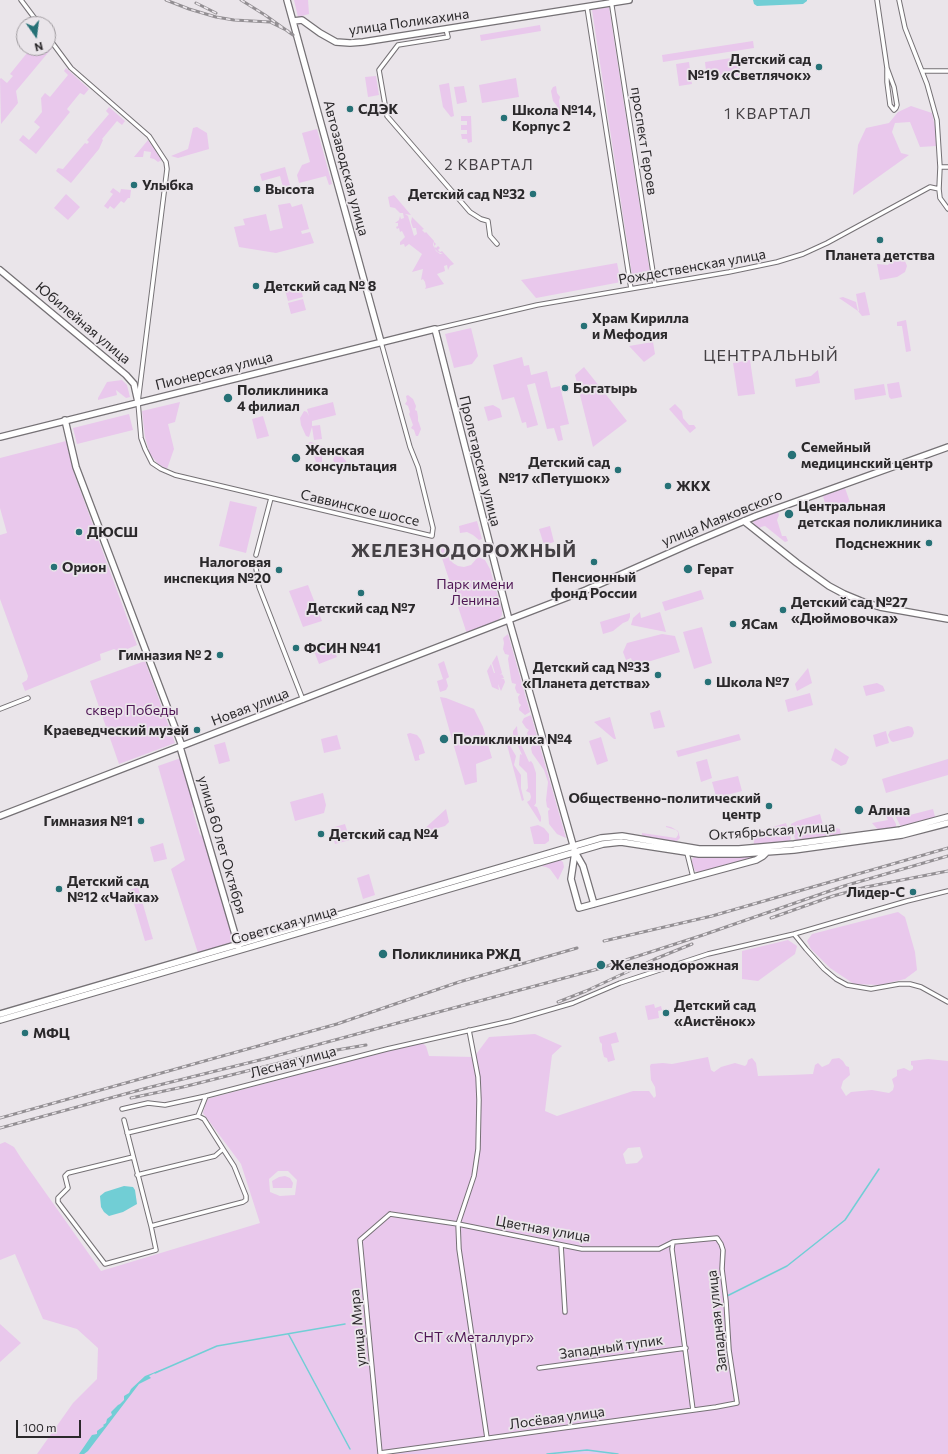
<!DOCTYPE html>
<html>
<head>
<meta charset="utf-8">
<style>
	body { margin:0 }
	#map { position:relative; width:948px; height:1454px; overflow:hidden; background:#eae5ea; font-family:Commissioner,sans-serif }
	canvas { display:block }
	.north { position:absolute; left:16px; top:16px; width:40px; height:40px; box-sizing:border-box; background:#eae5ea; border:1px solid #9e9a9e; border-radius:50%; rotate:166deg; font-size:11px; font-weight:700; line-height:16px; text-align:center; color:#2b292b }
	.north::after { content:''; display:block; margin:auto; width:14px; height:18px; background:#267176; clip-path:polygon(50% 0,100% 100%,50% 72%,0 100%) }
	.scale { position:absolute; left:16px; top:1420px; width:65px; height:18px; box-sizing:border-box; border:2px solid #2b292b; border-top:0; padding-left:5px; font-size:12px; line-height:14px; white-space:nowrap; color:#2b292b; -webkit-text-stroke:3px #eae5ea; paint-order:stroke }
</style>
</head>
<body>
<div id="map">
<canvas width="948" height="1454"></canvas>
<div class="north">N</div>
<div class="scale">100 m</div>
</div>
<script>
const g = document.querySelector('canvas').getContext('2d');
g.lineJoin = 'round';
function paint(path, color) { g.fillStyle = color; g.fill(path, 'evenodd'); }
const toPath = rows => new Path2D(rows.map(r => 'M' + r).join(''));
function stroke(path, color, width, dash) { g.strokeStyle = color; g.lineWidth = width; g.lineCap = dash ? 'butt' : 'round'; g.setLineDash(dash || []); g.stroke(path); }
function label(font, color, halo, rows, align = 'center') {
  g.font = font + ' Commissioner,sans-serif'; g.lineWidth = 3.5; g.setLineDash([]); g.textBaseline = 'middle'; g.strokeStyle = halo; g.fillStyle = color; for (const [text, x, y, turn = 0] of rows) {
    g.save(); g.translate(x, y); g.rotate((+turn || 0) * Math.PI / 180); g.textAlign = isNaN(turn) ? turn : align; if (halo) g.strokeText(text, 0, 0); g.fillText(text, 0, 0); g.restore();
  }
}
const green = toPath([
	[294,0,308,0,309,14,298,17],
	[609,7,651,279,633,282,592,10],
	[540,25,541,31,481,41,480,35],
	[753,41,754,48,663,62,662,55],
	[48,43,52,48,16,91,18,103,1,124,0,79,1,78,7,83,13,76,10,74,31,48,48,48],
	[738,57,741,75,707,80,705,62],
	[689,62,692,84,679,86,676,64],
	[66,68,89,89,84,95,80,93,67,109,70,112,36,154,19,140,23,135,29,140,40,127,34,122,42,112,41,98,45,93,50,97,68,75,64,71],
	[376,76,379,95,368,97,365,77],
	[516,78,519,97,482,103,479,85],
	[449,83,454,116,451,117,443,107,439,85],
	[464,86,467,102,457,104,454,87],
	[556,86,557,93,560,97,559,101,561,115,557,116,555,115,554,111,557,106,553,101,551,91,553,87],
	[911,106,932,113,935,127,936,146,920,147,910,122,895,123,892,132,901,153,909,155,853,195,858,145,866,128,889,123,898,112],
	[109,107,125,121,122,125,117,121,102,139,103,140,99,149,71,183,56,171,58,168,63,169,85,143,87,144,89,142,87,140,109,114,106,111],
	[461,116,471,116,472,142,468,143,467,139,462,139,461,134,467,134,467,130,461,130,461,125,467,125,467,121,461,121],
	[197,127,207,133,209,149,178,158,171,156,188,149,193,128],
	[317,129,332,184,329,185,326,176,299,183,297,175,302,165,310,162,302,133],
	[148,140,162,160,158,162,154,159,150,158,151,152,144,151,143,157,134,157],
	[285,167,291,189,284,191,280,176,262,181,260,174],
	[113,188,120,193,121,189,131,190,130,198,128,198,124,203,121,201,114,209,110,206,108,209,104,206,113,194,110,192],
	[66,194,80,207,68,220,54,208],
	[394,195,411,215,405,214,408,216,414,236,417,234,416,228,413,228,411,222,412,217,424,229,422,230,425,233,426,232,434,241,433,245,436,251,440,254,443,254,438,252,435,249,434,245,434,242,436,244,434,246,436,248,438,246,440,248,438,250,440,252,442,251,454,264,450,266,448,270,447,265,444,266,445,271,437,274,444,284,425,289,426,287,425,282,423,279,421,280,423,269,412,272,422,254,409,244,405,247,404,244,400,245,400,242,405,237,402,231,400,232,399,228,397,229,396,227,398,226,398,223,395,223,399,220,400,216,401,219,404,218,403,213,400,213,395,208,390,207,388,197],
	[290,203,292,207,302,204,309,229,301,231,302,234,310,232,314,243,276,253,239,247,234,227,245,225,243,219,266,214,270,231,283,228,278,205],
	[896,257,902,258,905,261,907,266,905,272,897,277,880,280,877,264,888,265,891,260],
	[617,263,621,282,536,298,521,280],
	[300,286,303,297,288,301,285,290],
	[865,292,870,315,862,316,858,311,839,298,843,297,856,302,858,311,859,311,856,294],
	[303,299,306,310,291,314,288,303],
	[906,320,911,351,906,352,902,326,897,326,897,322],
	[471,328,478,356,472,364,454,368,445,334],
	[653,342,655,354,644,362,629,346],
	[522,357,524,366,529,365,531,375,547,371,551,388,560,386,569,424,560,426,563,440,558,441,554,428,547,429,535,383,527,385,538,425,527,428,526,422,522,423,514,397,502,400,493,365],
	[750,360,755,394,738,396,733,363],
	[584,367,627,421,593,447,575,375],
	[818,370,820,383,796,387,795,379,811,376],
	[122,380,127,385,130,397,126,398,116,390,117,395,98,400,98,398,107,382],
	[899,382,902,397,891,399,889,397,887,384],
	[884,384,886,395,855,400,854,389],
	[408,395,413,399,416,406,415,410,417,411,418,417,418,421,419,423,421,429,418,436,416,436,414,430,411,428,413,425,409,414,410,412,408,406,405,404,407,401,406,396],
	[180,402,175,422,168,424,174,449,167,469,158,464,150,454,145,437,142,411],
	[333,402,336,415,312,421,312,426,320,425,322,439,314,440,312,427,309,437,306,436,301,425,300,418,304,411,307,412,309,416,307,409],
	[675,404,682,411,683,418,689,425,694,425,696,428,690,433,669,409],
	[493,405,500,409,502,417,488,421,484,407],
	[129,414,133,430,77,444,73,428],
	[263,416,269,436,257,439,252,419],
	[66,441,75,476,137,645,120,652,114,649,100,654,101,660,25,691,22,683,27,680,28,676,0,599,0,535,7,533,0,508,0,458],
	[311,442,324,447,325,455,322,457,322,462,316,462,314,456,316,454,314,452,312,452,310,454,308,453,306,447,308,443],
	[337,450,346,461,348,471,339,473,337,466,333,460],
	[845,488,852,508,834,509,832,505,826,507,823,496],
	[230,501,257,507,246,553,219,546],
	[775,512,778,512,779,515,777,520,782,536,786,536,788,541,785,542,765,526,761,527,759,529,754,525,753,521,756,519],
	[477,521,482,539,479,540,473,535,467,532,460,533,459,526],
	[550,526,554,542,544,545,539,529],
	[438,546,448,548,449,558,453,563,458,566,464,567,471,565,478,557,485,560,490,569,502,610,502,615,498,621,467,634],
	[308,585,322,621,303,627,289,591],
	[701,590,704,599,665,611,662,602],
	[640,612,641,618,660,612,666,632,631,625,633,618],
	[630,613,630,617,628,621,623,623,613,631,603,634,600,622],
	[702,627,712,663,694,669,683,632],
	[508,634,530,712,525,715,519,710,519,708,521,705,519,703,518,697,520,694,517,693,515,688,516,684,512,683,511,679,508,659,509,655,505,654,503,649,504,643,503,638],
	[662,634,675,636,680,652,628,668,627,663,632,661,631,658,626,660,623,652,627,643],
	[330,640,337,657,319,664,312,646],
	[497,655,502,673,500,675,502,674,504,678,501,679,504,679,505,682,501,691,498,684,499,690,492,687,487,671,491,664,494,673,495,673,492,663],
	[145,661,175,743,119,764,90,681],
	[444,661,449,677,446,679,448,686,446,690,440,692,437,681,443,679,438,664],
	[808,668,812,683,797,691,795,684],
	[877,683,883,686,885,691,866,696,863,686],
	[810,693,813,705,788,712,785,700],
	[440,697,446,698,474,709,483,727,492,758,476,764,477,782,465,785],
	[660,710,665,727,654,729,650,713],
	[531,715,566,838,557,834,549,824,548,811,550,809,547,807,546,800,548,782,544,770,532,753,531,748,533,745,530,743,527,733,529,730,526,728,522,722,524,718],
	[610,717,616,739,614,739,594,722],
	[517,726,518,737,517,740,520,742,529,762,531,761,533,764,536,773,536,803,534,806,537,807,541,817,541,821,540,822,527,802,530,800,531,797,530,793,526,791,528,788,527,773,519,765,520,754,522,755,513,734,513,731],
	[908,726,912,727,913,729,914,733,912,737,893,742,891,741,888,735,890,731],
	[886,731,889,743,876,747,873,735],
	[410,733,417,735,421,740,425,753,419,755,419,758,420,760,415,761,407,734],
	[739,734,741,740,678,757,676,751],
	[337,735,341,749,324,753,321,739],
	[510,735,512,739,509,741,509,744,516,756,514,765,521,775,521,788,524,800,522,801,506,741],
	[601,737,608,761,597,765,589,741],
	[225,742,230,761,219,764,214,745],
	[835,748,849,757,846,764,841,766,831,760],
	[181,758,195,805,192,808,200,835,204,837,236,942,198,953,171,869,185,860,158,766],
	[707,759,712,778,701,782,696,762],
	[948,759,948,775,886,793,882,779],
	[738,776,742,791,719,797,716,796,712,782],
	[323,793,326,805,324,813,295,821,290,802],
	[881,806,887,807,896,824,896,828,879,831,872,823,888,820],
	[895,808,896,810,903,809,906,816,933,809,935,817,901,827,892,809],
	[446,809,449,822,445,826,424,832,423,830],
	[820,814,823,825,840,829,841,835,798,841,795,839,791,827,791,824,797,821],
	[786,823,791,838,790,841,754,845,753,833],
	[345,824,350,840,335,844,331,828],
	[538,825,544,828,549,834,549,841,545,844,534,844,530,827],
	[666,826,671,827,678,831,680,838,677,841,672,842,644,837,642,835,642,833,676,838,678,835,678,832,676,830,666,827],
	[163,843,167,859,154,862,150,847],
	[756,855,748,859,700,873,695,871,692,863,692,859,695,856],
	[560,860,563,862,564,867,558,880,550,869,546,867,541,866,540,865],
	[369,874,375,895,363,899,357,878],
	[138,887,153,939,145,941,130,890],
	[898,912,905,917,915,952,917,970,905,979,880,985,854,984,830,968,811,949,807,941,812,934],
	[788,940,797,946,795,954,758,981,742,979,742,951],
	[654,1004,655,1008,661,1006,662,1010,658,1011,659,1018,648,1020,645,1006],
	[616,1032,619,1042,611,1044,615,1060,608,1062,607,1058,604,1057,602,1049,602,1044,600,1042,599,1037],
	[535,1034,562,1046,552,1055,545,1111,557,1116,633,1091,649,1091,654,1098,656,1096,655,1087,651,1080,650,1066,651,1064,663,1063,672,1064,708,1057,711,1070,714,1072,721,1067,735,1063,745,1066,747,1064,748,1060,752,1058,756,1063,758,1076,791,1075,813,1074,815,1065,818,1063,822,1067,829,1064,832,1059,839,1058,843,1061,846,1066,849,1067,850,1075,843,1081,841,1088,846,1096,851,1092,872,1090,889,1093,893,1090,894,1086,892,1079,897,1076,897,1070,904,1068,910,1071,913,1069,913,1066,911,1065,911,1061,928,1059,948,1061,948,1454,37,1454,73,1403,97,1379,98,1348,77,1329,43,1319,15,1254,0,1260,0,1144,5,1142,14,1147,21,1158,101,1271,260,1223,241,1164,203,1113,207,1099,421,1042,426,1046,429,1056,474,1057,489,1037],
	[640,1147,643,1157,637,1163,626,1164,623,1154,628,1148],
	[278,1171,288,1171,297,1180,295,1195,280,1196,270,1192,269,1179],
	[285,1176,290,1178,293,1183,292,1188,273,1188,272,1181,279,1177],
	[0,1324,21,1343,0,1362]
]);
const water = toPath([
	[753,0,807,0,807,1,803,4,757,6,754,4],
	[124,1186,133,1187,135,1190,137,1204,123,1212,109,1216,104,1212,101,1207,100,1196,105,1192],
	[163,1369,149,1376,151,1378,139,1384,88,1451,84,1454,79,1454,92,1435,97,1434,97,1431,104,1426,103,1425,106,1423,107,1419,112,1415,111,1412,118,1405,120,1404,124,1400,124,1396,129,1393,131,1389,145,1376]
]);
const stream = toPath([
	[727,1296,787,1266,845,1220,879,1169],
	[289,1335,350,1449],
	[155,1373,217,1346,345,1324],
	[547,1454,587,1450,618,1454]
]);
const street = toPath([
	[21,0,39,24],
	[611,0,655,285],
	[877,0,887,68],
	[899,0,905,28,927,84,937,120,940,167,939,189,940,198,948,209],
	[587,7,631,289],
	[446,29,448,37,398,45,379,70,387,116,470,212,481,219,488,221,490,236,497,244],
	[48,37,71,68,149,136,166,162,167,169,138,402,141,438,145,449,152,463,161,469,175,475,432,536,433,528,418,467,410,447,381,342],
	[887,68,894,87,897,105,896,108,894,110,890,105,887,82,887,68],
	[922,71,948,71],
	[940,167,948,167],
	[435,329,537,305,729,272,777,262,803,254,827,243,930,187,939,189],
	[256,555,271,498],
	[255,562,259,587,303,700],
	[0,709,28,698],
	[687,853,693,877],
	[794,934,806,949,824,969,836,979,847,985,871,989,899,984,910,984,921,987,948,1002],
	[469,1030,478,1077,479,1100,478,1149,474,1176,458,1224,459,1249,487,1438],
	[122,1109,148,1103,165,1105,206,1096,387,1049,511,1021,573,1003,620,983,708,954,794,934,907,901,948,891],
	[198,1116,206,1096],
	[124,1120,151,1226,243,1202,246,1200,246,1196,234,1166,223,1149],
	[127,1133,198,1116,204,1119,223,1149,215,1156,137,1175],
	[133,1157,68,1173,65,1176,68,1188,58,1198,58,1202,105,1264,156,1250,151,1226],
	[390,1214,458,1224,582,1249,659,1249,673,1242,717,1238,721,1244,723,1250,722,1269,726,1301,729,1350,737,1403,716,1407,380,1453,360,1240,390,1214],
	[673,1242,672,1249,693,1410],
	[561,1245,565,1312],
	[539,1368,686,1348]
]);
const secondary = toPath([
	[287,0,381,342],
	[293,21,302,20,320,33,336,42,350,43,363,42,629,0],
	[0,270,126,375,134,384,138,402],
	[65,420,76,467,182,746],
	[0,437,435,329,509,620,575,852,583,866,594,904],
	[744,521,797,563,829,586,844,594,861,601,880,607,948,619],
	[180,747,239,948],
	[0,816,586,590,692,543,756,516,948,447],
	[575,852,571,879,579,908,756,860,763,856,767,852],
	[0,1014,601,838,622,836,699,849,739,849,794,844,900,830,948,817],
	[0,1020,603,844,621,842,699,854,739,854,794,850,902,835,948,823]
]);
const rail = toPath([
	[166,0,189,9,216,17,234,20,270,22,288,31],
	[241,0,265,15,293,35],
	[196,3,216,13],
	[771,918,833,896,866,887,948,871],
	[604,941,712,916,948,848],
	[558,1002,586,991,655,959,692,944],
	[131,1098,183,1087,319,1053,366,1045],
	[0,1118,337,1024,459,982,577,948],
	[0,1128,147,1088,268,1058,598,969,703,935,844,886,948,856]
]);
const markers = [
	[819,67,4,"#267176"],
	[350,109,4,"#267176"],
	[504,118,4,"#267176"],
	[134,185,4,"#267176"],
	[257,189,4,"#267176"],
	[533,194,4,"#267176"],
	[880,240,4,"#267176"],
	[256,286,4,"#267176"],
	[584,326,4,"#267176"],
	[565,388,4,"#267176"],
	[228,398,5,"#267176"],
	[792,455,5,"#267176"],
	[296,458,5,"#267176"],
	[618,470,4,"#267176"],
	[668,486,4,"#267176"],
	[789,514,5,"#267176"],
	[79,532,4,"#267176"],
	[929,543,4,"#267176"],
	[594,562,4,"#267176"],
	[54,567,4,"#267176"],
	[688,569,5,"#267176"],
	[279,570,4,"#267176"],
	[361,593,4,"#267176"],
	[783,610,4,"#267176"],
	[733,624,4,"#267176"],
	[296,648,4,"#267176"],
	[220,655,4,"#267176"],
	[658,675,4,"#267176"],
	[708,682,4,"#267176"],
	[197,730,4,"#267176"],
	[444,739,5,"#267176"],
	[769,806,4,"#267176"],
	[859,810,5,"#267176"],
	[141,821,4,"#267176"],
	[321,834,4,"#267176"],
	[59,889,4,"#267176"],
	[913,892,4,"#267176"],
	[383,954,5,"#267176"],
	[601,965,5,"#267176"],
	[666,1013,4,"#267176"],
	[25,1033,4,"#267176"]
];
const streetNames = [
	["улица Поликахина",409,22,-8],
	["проспект Героев",644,141,81],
	["Автозаводская улица",346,168,75],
	["Рождественская улица",692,267,-10],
	["Юбилейная улица",83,323,40],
	["Пионерская улица",214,371,-14],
	["Пролетарская улица",480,461,76],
	["Саввинское шоссе",360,508,13],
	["улица Маяковского",722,518,-22],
	["Новая улица",250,707,-21],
	["Октябрьская улица",772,831,-4],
	["улица 60 лет Октября",222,845,74],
	["Советская улица",284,925,-16],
	["Лесная улица",293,1062,-15],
	["Цветная улица",543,1229,10],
	["Западная улица",717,1321,-96],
	["улица Мира",358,1328,-95],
	["Западный тупик",611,1347,-8],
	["Лосёвая улица",557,1418,-8]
];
const poiNames = [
	["Детский сад",811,59,"right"],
	["№19 «Светлячок»",811,75,"right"],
	["СДЭК",358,109],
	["Школа №14,",512,110],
	["Корпус 2",512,126],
	["Улыбка",142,185],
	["Высота",265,189],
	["Детский сад №32",525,194,"right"],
	["Планета детства",880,255,"center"],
	["Детский сад № 8",264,286],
	["Храм Кирилла",592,318],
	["и Мефодия",592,334],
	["Богатырь",573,388],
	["Поликлиника",237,390],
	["4 филиал",237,406],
	["Семейный",801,447],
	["медицинский центр",801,463],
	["Женская",305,450],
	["консультация",305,466],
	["Детский сад",610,462,"right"],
	["№17 «Петушок»",610,478,"right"],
	["ЖКХ",676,486],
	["Центральная",798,506],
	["детская поликлиника",798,522],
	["ДЮСШ",87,532],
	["Подснежник",921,543,"right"],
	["Налоговая",271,562,"right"],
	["инспекция №20",271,578,"right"],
	["Орион",62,567],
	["Герат",697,569],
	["Пенсионный",594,577,"center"],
	["фонд России",594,593,"center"],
	["Детский сад №27",791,602],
	["«Дюймовочка»",791,618],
	["Детский сад №7",361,608,"center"],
	["ЯСам",741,624],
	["ФСИН №41",304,648],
	["Гимназия № 2",212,655,"right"],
	["Детский сад №33",650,667,"right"],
	["«Планета детства»",650,683,"right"],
	["Школа №7",716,682],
	["Краеведческий музей",189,730,"right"],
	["Поликлиника №4",453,739],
	["Общественно-политический",761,798,"right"],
	["центр",761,814,"right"],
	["Алина",868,810],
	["Гимназия №1",133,821,"right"],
	["Детский сад №4",329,834],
	["Детский сад",67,881],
	["№12 «Чайка»",67,897],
	["Лидер-С",905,892,"right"],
	["Поликлиника РЖД",392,954],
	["Железнодорожная",610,965],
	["Детский сад",674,1005],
	["«Аистёнок»",674,1021],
	["МФЦ",33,1033]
];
const parkNames = [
	["Парк имени",475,584],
	["Ленина",475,600],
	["сквер Победы",132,710],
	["СНТ «Металлург»",474,1337]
];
const neighbourhoodNames = [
	["1 КВАРТАЛ",768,114],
	["2 КВАРТАЛ",489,165]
];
const quarterNames = [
	["ЦЕНТРАЛЬНЫЙ",771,356]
];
const districtNames = [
	["ЖЕЛЕЗНОДОРОЖНЫЙ",464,551]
];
paint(green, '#e9c8ec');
paint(water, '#71ced5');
stroke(stream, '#71ced5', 1.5);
stroke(street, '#757175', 5.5);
stroke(secondary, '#757175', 8);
stroke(street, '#fff', 3.5);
stroke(secondary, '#fff', 5.5);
stroke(rail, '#938f93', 3);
stroke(rail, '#eae5ea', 1.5, [4.5]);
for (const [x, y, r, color] of markers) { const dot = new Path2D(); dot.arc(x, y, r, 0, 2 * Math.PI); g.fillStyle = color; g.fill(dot); stroke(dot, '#eae5ea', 1.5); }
label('14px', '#2b292b', '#eae5ea', streetNames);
label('bold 14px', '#2b292b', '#eae5ea', poiNames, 'left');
label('14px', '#4f1655', '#eae5ea', parkNames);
g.letterSpacing = '1px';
label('15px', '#454145', '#eae5ea', neighbourhoodNames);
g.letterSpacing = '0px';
g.letterSpacing = '1px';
label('16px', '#454145', '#eae5ea', quarterNames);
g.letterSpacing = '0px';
g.letterSpacing = '1px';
label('bold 18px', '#454145', '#eae5ea', districtNames);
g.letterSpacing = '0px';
</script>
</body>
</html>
